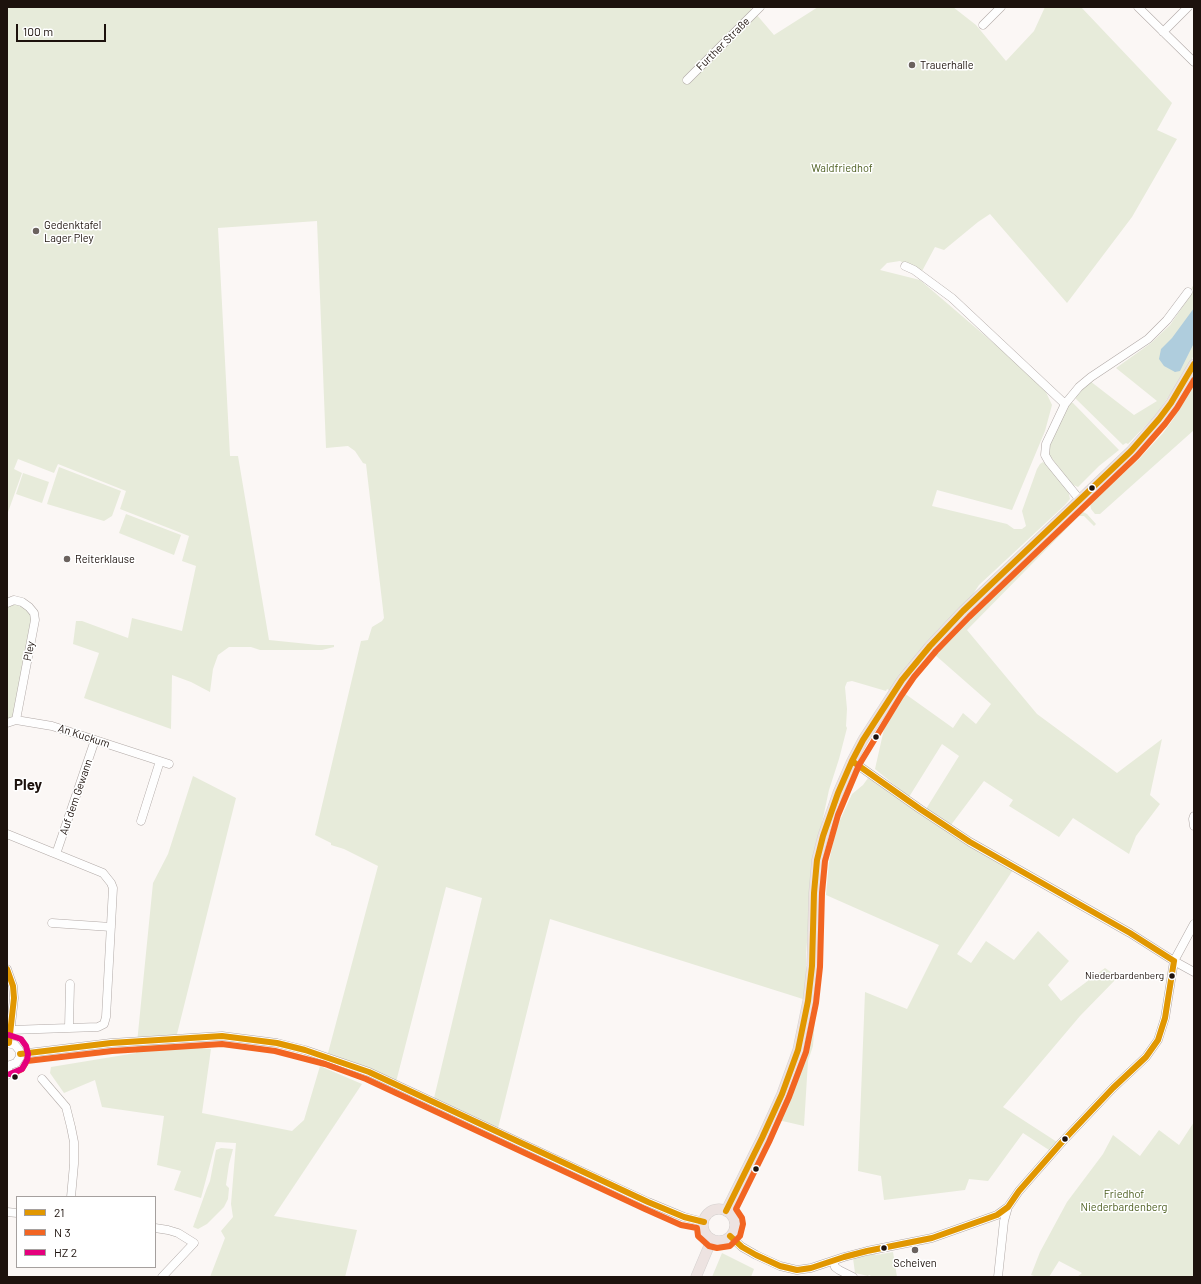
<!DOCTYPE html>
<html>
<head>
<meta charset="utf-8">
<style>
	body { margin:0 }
	#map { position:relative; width:1201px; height:1284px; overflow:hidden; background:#fbf7f5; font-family:Barlow,sans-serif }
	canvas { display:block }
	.frame { position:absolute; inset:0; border:8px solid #1d120d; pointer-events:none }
	.legend { position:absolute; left:16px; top:1196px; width:140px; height:72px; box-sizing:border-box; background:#fff; border:1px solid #a5a09e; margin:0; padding:5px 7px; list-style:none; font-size:12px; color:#1d120d }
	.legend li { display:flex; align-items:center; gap:8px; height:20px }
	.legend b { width:20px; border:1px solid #a5a09e }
	.scale { position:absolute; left:16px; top:24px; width:90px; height:18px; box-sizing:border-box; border:2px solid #1d120d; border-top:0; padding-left:5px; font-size:12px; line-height:14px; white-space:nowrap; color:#1d120d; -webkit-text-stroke:3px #fff; paint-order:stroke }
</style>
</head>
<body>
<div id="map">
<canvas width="1201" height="1284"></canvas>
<div class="frame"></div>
<ul class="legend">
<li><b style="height:5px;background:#e19701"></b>21</li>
<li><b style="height:5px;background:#f26522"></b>N 3</li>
<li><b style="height:5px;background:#e5007d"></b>HZ 2</li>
</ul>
<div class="scale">100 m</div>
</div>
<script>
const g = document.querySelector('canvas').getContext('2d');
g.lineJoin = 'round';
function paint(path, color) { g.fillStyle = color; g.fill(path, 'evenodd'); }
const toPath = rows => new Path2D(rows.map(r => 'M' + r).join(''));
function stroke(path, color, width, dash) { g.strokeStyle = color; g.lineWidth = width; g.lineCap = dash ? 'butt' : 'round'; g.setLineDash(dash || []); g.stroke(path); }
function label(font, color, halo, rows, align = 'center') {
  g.font = font + ' Barlow,sans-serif'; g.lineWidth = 3; g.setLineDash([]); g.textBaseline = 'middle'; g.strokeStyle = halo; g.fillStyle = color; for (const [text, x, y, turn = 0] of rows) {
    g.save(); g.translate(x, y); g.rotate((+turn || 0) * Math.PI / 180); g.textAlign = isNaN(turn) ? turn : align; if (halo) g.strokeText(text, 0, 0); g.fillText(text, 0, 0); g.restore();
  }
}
const green = toPath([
	[7,7,750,7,774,35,818,7,953,7,976,25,1006,61,1034,31,1045,7,1081,7,1172,103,1157,130,1177,139,1132,217,1067,303,990,214,978,222,944,250,935,247,921,273,900,261,887,263,880,270,920,280,1004,352,1045,390,1052,405,1045,431,1012,510,937,490,932,506,1007,524,1014,529,1022,529,1026,526,1022,511,1037,469,1040,464,1043,462,1046,464,1068,490,1070,499,1065,505,979,585,965,606,941,636,889,690,887,689,886,691,852,681,847,682,845,687,847,709,846,726,847,728,839,759,829,790,814,860,806,954,806,1000,550,919,498,1128,434,1098,482,898,446,887,396,1082,328,1053,378,866,344,849,331,845,331,843,315,835,361,641,368,640,372,627,382,621,384,618,366,464,363,463,355,451,348,446,326,448,317,221,218,228,230,456,238,456,269,640,318,645,334,645,334,647,322,650,260,650,251,647,229,647,218,655,213,669,210,692,191,682,172,675,171,729,84,698,99,653,73,644,76,621,82,621,128,638,132,618,182,631,196,566,182,561,189,536,120,509,126,491,58,464,54,473,18,459,14,469,22,473,7,515],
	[1194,284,1194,355,1184,374,1155,416,1128,444,1126,443,1123,445,1075,398,1083,388,1090,381,1134,415,1157,401,1116,368,1151,343,1170,325,1194,290,1191,289],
	[1194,382,1194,430,1100,514,1095,514,1091,509,1090,504,1139,459,1163,433,1174,418,1178,409],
	[1070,402,1073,403,1119,450,1099,466,1078,487,1071,484,1048,453,1050,444],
	[59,467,121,491,112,516,104,521,47,504],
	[23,473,49,482,42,503,16,494],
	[1081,511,1087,514,1096,524,1094,526,1084,516,1079,516,967,630,1037,714,1117,773,1162,739,1150,795,1160,804,1136,836,1129,854,1073,818,1059,837,1009,806,1013,800,984,781,951,825,926,809,959,756,942,744,909,797,875,769,884,729,889,717,904,693,953,728,963,713,976,724,991,704,934,654,1002,584],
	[126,514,181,535,174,555,119,533],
	[16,603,21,604,31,614,32,621,13,717,7,720,7,607],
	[193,776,236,798,174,1046,211,1049,202,1113,292,1131,304,1120,320,1066,362,1084,274,1216,357,1230,345,1277,210,1277,225,1238,221,1231,233,1217,231,1204,236,1143,216,1142,201,1198,174,1190,181,1171,157,1165,164,1116,102,1107,95,1080,64,1093,50,1073,51,1067,136,1053,153,883,168,854],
	[868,778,947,831,1013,870,957,954,971,963,986,941,1014,960,1038,931,1069,961,1048,985,1061,1001,1105,968,1118,977,1080,1016,1003,1107,1057,1142,1049,1150,1023,1133,988,1181,969,1179,965,1190,884,1200,881,1176,858,1171,865,992,907,1009,939,945,826,895,829,862,836,829,852,794,863,785],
	[813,1004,816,1005,813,1046,808,1061,804,1126,778,1120,788,1097,803,1052],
	[1194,1122,1194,1277,1077,1277,1082,1273,1059,1261,1049,1277,1037,1277,1031,1275,1040,1252,1067,1202,1103,1154,1113,1135,1140,1156,1159,1130,1179,1145],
	[221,1148,233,1149,229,1164,226,1185,229,1188,228,1199,224,1207,207,1224,198,1229,193,1227,207,1188,210,1181,216,1150],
	[893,1252,897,1277,873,1277,869,1275,868,1276,855,1273,853,1258,875,1254,876,1255],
	[722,1253,754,1269,751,1277,712,1277]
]);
const water = toPath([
	[1194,308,1194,343,1180,371,1175,372,1164,366,1159,359,1161,349,1172,338]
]);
const minor = toPath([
	[1138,7,1194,62],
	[983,25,1001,7],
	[1163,32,1188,7],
	[687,80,760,7],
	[905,266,914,270,952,298,1065,404],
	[1080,500,1049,462,1045,455,1046,444,1065,404,1079,387,1091,377,1148,339,1167,320,1188,292],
	[7,603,14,600,22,602,29,607,34,613,35,620,16,720],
	[7,723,16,720,52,726,169,764],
	[852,761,920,809,970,842,1130,933,1174,961,1194,972],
	[1194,816,1193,819,1194,826],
	[141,821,160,761],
	[7,834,103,873,111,883,113,888,106,1017,104,1024,98,1027,10,1030],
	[56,854,95,740],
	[52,923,111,927],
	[7,969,13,986,14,998,9,1043],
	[69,1027,70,984],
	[7,1043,15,1045,19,1050,20,1054,20,1057,16,1063,7,1066],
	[20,1054,111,1043,222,1036,277,1043,305,1050,369,1072,553,1158,648,1202,684,1217,704,1222],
	[7,1075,9,1066],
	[42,1079,66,1107,71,1127,74,1142,74,1164,71,1197],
	[7,1212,17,1213],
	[155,1228,168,1230,178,1233,194,1243,162,1277],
	[730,1236,742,1247,756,1255,780,1266,797,1270,811,1268,844,1257,867,1251,932,1238,997,1215,1008,1207,1019,1191,1062,1142,1113,1088,1146,1057,1158,1040,1165,1018,1174,961,1194,924],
	[833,1261,835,1267,839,1270,853,1277],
	[998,1277,1004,1221,1008,1207]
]);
const major = toPath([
	'703 1225a16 16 0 1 1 32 0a16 16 0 1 1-32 0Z',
	[726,1211,762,1138,782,1094,798,1050,808,1001,812,966,814,893,817,860,823,836,838,793,852,761,863,740,902,680,930,646,963,611,1131,451,1159,419,1171,403,1194,364],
	[696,1277,712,1239]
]);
const bus1 = toPath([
	[852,761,920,809,970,842,1130,933,1174,961],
	[7,969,13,986,14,998,9,1043],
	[20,1054,111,1043,222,1036,277,1043,305,1050,369,1072,648,1202,684,1217,704,1222],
	[726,1211,762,1138,782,1094,798,1050,808,1001,812,966,814,893,817,860,823,836,838,793,852,761,863,740,902,680,930,646,963,611,1131,451,1159,419,1171,403,1194,364],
	[730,1236,742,1247,756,1255,780,1266,797,1270,811,1268,844,1257,867,1251,932,1238,997,1215,1008,1207,1019,1191,1062,1142,1113,1088,1146,1057,1158,1040,1165,1018,1174,961]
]);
const bus2 = toPath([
	[15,1077,16,1072,22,1069,27,1061,112,1051,222,1044,275,1051,325,1064,366,1079,645,1209,681,1225,697,1228,698,1236,709,1246,717,1248,730,1246,740,1236,743,1224,742,1218,736,1209,769,1142,789,1097,806,1052,816,1003,820,967,822,893,825,861,838,815,859,765,901,696,914,677,936,651,969,617,1137,456,1165,424,1177,408,1194,380]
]);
const bus3 = toPath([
	[9,1035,21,1039,26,1046,28,1054,27,1060,22,1069,10,1074]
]);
const markers = [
	[912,65,4,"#6b625e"],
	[36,231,4,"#6b625e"],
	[1092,488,3.5,"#1d120d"],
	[67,559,4,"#6b625e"],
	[876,737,3.5,"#1d120d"],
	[1172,976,3.5,"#1d120d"],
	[15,1077,3.5,"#1d120d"],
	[1065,1139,3.5,"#1d120d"],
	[756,1169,3.5,"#1d120d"],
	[884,1248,3.5,"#1d120d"],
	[915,1250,4,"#6b625e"]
];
const busNames = [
	["Niederbardenberg",1164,976]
];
const streetNames = [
	["Further Straße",723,44,-45],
	["Pley",29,651,-79],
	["An Kuckum",84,736,18],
	["Auf dem Gewann",76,797,-71]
];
const poiNames = [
	["Trauerhalle",920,65],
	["Gedenktafel",44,225],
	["Lager Pley",44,238],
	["Reiterklause",75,559],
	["Scheiven",915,1263,"center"]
];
const parkNames = [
	["Waldfriedhof",842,168],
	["Friedhof",1124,1194],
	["Niederbardenberg",1124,1207]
];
const districtNames = [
	["Pley",28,785]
];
paint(green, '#e7ebda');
paint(water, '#afcddd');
stroke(minor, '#b1a9a6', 9);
stroke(major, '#d5d1cf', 11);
stroke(minor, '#fefefe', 8);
stroke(major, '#ede3e1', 10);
stroke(bus1, '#e19701', 6);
stroke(bus2, '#f26522', 6);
stroke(bus3, '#e5007d', 6);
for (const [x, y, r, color] of markers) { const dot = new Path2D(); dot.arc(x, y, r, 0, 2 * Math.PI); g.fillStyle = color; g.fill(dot); stroke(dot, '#fff', 1.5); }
label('10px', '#1d120d', '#fff', busNames, 'right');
label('11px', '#1d120d', '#fff', streetNames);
label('11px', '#1d120d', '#fff', poiNames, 'left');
label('11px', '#4d5f21', '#fff', parkNames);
label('bold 15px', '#1d120d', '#fff', districtNames);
</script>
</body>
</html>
